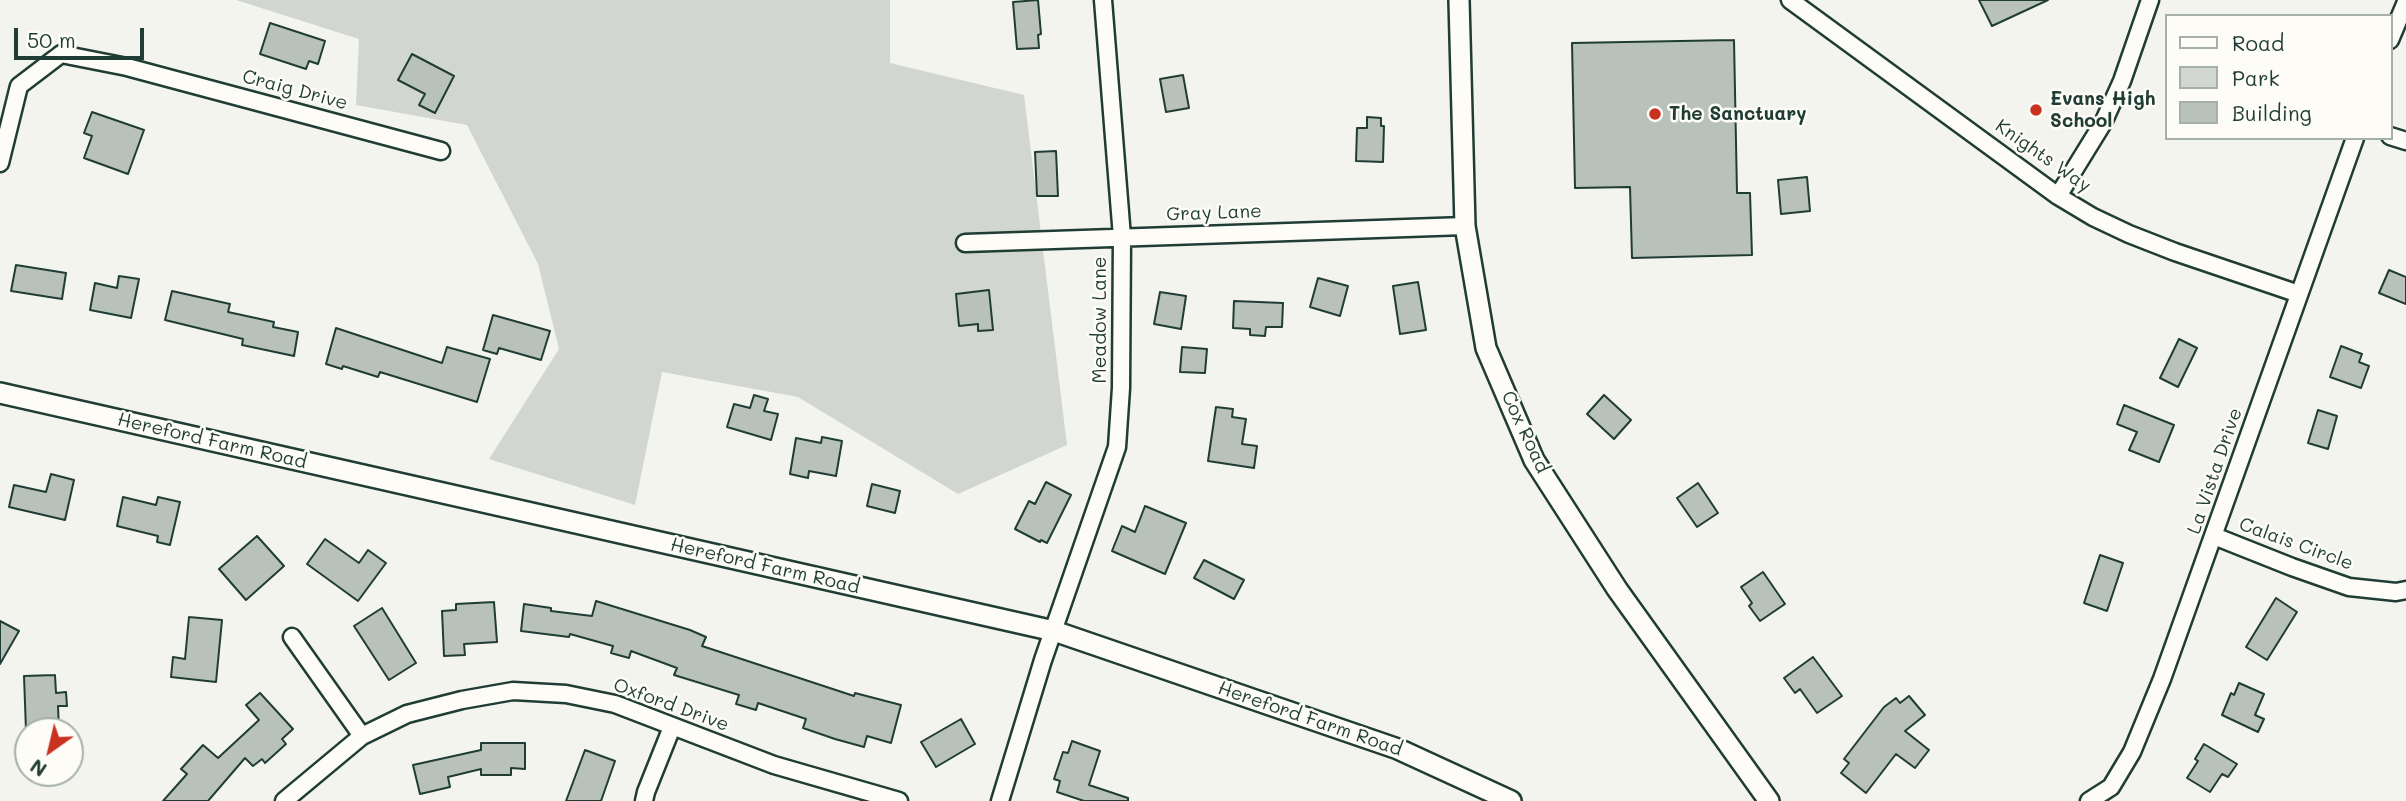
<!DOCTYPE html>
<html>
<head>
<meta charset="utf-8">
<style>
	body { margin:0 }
	#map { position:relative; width:2406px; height:801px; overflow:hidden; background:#f4f4ef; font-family:Mali,sans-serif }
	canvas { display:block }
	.legend { position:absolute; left:2165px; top:14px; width:228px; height:126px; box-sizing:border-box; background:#fdfcf7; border:2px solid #a4b0a9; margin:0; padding:9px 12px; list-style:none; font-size:21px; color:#1f3d34 }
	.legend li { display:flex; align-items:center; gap:14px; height:35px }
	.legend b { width:35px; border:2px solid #a4b0a9 }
	.north { position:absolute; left:14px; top:717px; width:70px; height:70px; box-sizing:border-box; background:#fdfcf7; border:2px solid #a4b0a9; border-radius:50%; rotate:214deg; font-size:19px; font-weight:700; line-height:28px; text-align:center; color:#1f3d34 }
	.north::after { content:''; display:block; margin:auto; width:24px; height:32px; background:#c8321e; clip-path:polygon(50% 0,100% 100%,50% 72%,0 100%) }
	.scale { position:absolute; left:14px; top:28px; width:130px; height:32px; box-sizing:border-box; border:4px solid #1f3d34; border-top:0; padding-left:9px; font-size:21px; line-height:24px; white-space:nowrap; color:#1f3d34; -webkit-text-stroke:5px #fdfcf7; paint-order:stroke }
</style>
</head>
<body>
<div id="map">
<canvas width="2406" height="801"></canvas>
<ul class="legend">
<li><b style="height:9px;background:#fdfcf7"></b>Road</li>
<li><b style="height:19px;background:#d1d6d1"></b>Park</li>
<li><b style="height:19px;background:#b9c1bb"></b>Building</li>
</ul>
<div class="north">N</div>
<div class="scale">50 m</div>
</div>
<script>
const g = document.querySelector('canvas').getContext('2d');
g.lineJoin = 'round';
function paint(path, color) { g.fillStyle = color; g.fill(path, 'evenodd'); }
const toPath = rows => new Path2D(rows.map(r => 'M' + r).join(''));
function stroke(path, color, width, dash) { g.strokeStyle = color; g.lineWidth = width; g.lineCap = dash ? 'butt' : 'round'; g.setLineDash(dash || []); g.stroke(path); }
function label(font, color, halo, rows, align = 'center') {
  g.font = font + ' Mali,sans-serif'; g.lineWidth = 5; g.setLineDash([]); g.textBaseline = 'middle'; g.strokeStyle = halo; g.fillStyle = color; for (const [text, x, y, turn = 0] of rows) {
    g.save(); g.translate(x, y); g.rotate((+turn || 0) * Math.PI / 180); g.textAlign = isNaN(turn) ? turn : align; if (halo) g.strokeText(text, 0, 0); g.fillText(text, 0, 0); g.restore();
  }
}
const green = toPath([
	[236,0,890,0,890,63,1024,95,1067,445,958,494,798,397,662,372,635,505,489,459,559,349,538,264,467,125,356,105,359,39]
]);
const building = toPath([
	[1038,0,1041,34,1038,35,1039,48,1017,49,1013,2,1038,0],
	[1979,0,2048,0,1992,26,1979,0],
	[270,23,325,41,318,64,309,61,306,69,260,54,270,23],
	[1734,40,1737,193,1750,193,1752,255,1632,258,1630,187,1575,188,1572,43,1734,40],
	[412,54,454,76,435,113,419,105,425,94,398,80,412,54],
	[1183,75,1189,108,1166,112,1160,79,1183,75],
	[92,112,144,130,128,174,84,158,92,136,84,133,92,112],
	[1367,117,1381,118,1381,126,1384,126,1383,162,1356,161,1357,128,1367,128,1367,117],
	[1056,151,1058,196,1037,196,1035,152,1056,151],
	[1807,177,1810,211,1781,214,1778,180,1807,177],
	[16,265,66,273,62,299,11,291,16,265],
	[2389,270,2406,277,2406,304,2379,293,2389,270],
	[119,276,139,279,131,318,90,310,95,283,117,288,119,276],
	[1318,278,1348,286,1340,316,1310,307,1318,278],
	[1418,282,1426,330,1400,334,1393,286,1418,282],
	[989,290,993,330,978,331,978,324,959,326,956,294,989,290],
	[172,291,230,304,228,312,274,322,273,327,298,332,294,356,242,345,243,339,165,320,172,291],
	[1160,292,1186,296,1181,329,1154,324,1160,292],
	[1234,301,1283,303,1282,327,1266,327,1265,336,1250,335,1250,329,1233,328,1234,301],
	[493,315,550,331,541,360,499,348,497,354,483,350,493,315],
	[336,328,442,363,447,347,490,359,477,402,380,372,378,377,343,366,342,369,326,364,336,328],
	[2179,339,2197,348,2178,387,2160,378,2179,339],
	[2341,346,2362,354,2359,362,2369,366,2361,388,2330,377,2341,346],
	[1182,347,1207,349,1205,373,1180,372,1182,347],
	[754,395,768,399,764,411,778,414,771,440,727,427,734,404,750,408,754,395],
	[1604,395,1631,420,1614,439,1587,414,1604,395],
	[2124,405,2174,425,2159,462,2129,450,2137,432,2117,424,2124,405],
	[1216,407,1233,409,1232,417,1246,419,1242,444,1257,446,1254,468,1208,461,1216,407],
	[2318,410,2337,416,2328,449,2308,443,2318,410],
	[822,437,842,441,836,476,809,471,808,478,790,474,796,438,821,443,822,437],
	[51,474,74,480,65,520,9,507,14,485,46,492,51,474],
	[1046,482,1071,495,1047,543,1041,540,1040,542,1015,529,1029,501,1035,504,1046,482],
	[1698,483,1718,513,1697,527,1677,498,1698,483],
	[872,484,900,491,895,513,867,506,872,484],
	[123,497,156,505,158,497,180,502,170,545,157,542,158,536,117,526,123,497],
	[1145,506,1186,523,1165,574,1112,551,1122,526,1135,532,1145,506],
	[257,536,284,566,246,600,219,569,257,536],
	[325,539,359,563,368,550,386,563,358,601,307,564,325,539],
	[2100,555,2123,563,2107,611,2084,603,2100,555],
	[1204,560,1244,580,1234,599,1194,578,1204,560],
	[1763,572,1785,604,1760,621,1749,606,1752,603,1741,587,1763,572],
	[2276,598,2297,612,2267,660,2246,647,2276,598],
	[596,601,690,630,706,637,702,646,854,696,855,693,901,705,891,743,867,736,864,747,835,739,803,728,806,719,758,703,756,710,736,704,739,695,674,675,677,668,631,651,629,658,611,653,613,646,570,634,569,637,521,631,524,604,551,608,551,611,592,616,596,601],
	[494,602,497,642,464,644,465,655,444,656,442,611,456,610,456,604,494,602],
	[382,608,416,663,389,680,354,626,382,608],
	[189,617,222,620,216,682,171,677,173,657,185,659,189,617],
	[0,621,19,631,0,664,0,621],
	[1813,657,1842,696,1817,713,1800,689,1795,693,1784,678,1813,657],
	[55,675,56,693,66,692,67,706,58,706,59,731,26,731,24,676,55,675],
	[2239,683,2264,694,2255,715,2264,719,2258,732,2222,715,2231,693,2234,695,2239,683],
	[260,693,293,729,282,739,286,744,265,763,262,759,253,766,245,758,208,801,163,801,187,774,181,769,203,745,218,758,259,720,246,705,260,693],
	[1909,696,1925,715,1905,731,1929,750,1915,768,1896,754,1866,793,1841,773,1849,763,1844,759,1884,707,1896,698,1900,703,1909,696],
	[961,719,975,744,936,767,921,742,961,719],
	[1072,741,1100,751,1089,785,1128,798,1128,801,1084,801,1057,792,1060,781,1054,779,1063,752,1068,753,1072,741],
	[481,743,525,743,525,769,511,768,511,775,481,775,481,769,448,777,450,787,420,794,413,765,481,750,481,743],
	[2204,744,2237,764,2228,777,2222,774,2210,792,2187,778,2198,761,2195,759,2204,744],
	[585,750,615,761,601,801,566,801,585,750]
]);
const minor = toPath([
	[1790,0,2058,196,2093,217,2129,234,2175,252,2299,294],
	[2390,40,2406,2],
	[2390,136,2406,141],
	[0,163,19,86,61,54,127,67,441,151],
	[2058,196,2103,123,2122,81,2150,0],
	[965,243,1465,226],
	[2214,536,2292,567,2349,587,2396,592,2406,590],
	[292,637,362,736],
	[284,801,362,736,407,714,462,700,513,691,566,694,615,704,774,765,899,801],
	[644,801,646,792,672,727],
	[1000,801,1043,660,1117,447,1121,388,1122,237,1103,0],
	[2089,801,2111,787,2132,752,2162,679,2355,138]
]);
const tertiary = toPath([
	[1459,0,1465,226,1486,348,1534,460,1617,589,1769,801],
	[0,393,1054,631,1398,749,1511,801]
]);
const markers = [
	[2036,110,7,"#c8321e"],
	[1655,114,7,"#c8321e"]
];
const streetNames = [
	["Craig Drive",295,90,15],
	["Knights Way",2043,156,35],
	["Gray Lane",1214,213,-2],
	["Meadow Lane",1100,320,-90],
	["Cox Road",1525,432,65],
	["Hereford Farm Road",212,441,13],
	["La Vista Drive",2215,471,-71],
	["Calais Circle",2296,544,20],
	["Hereford Farm Road",765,566,13],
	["Oxford Drive",671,705,20],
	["Hereford Farm Road",1310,719,19]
];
const poiNames = [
	["Evans High",2050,99],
	["School",2050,121],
	["The Sanctuary",1669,114]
];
paint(green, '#d1d6d1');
paint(building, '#b9c1bb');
stroke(building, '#1f3d34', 2);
stroke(minor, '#1f3d34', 21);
stroke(tertiary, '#1f3d34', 24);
stroke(minor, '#fdfcf7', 16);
stroke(tertiary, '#fdfcf7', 19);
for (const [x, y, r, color] of markers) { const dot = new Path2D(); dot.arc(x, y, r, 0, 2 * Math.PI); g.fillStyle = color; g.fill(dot); stroke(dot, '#fdfcf7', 2.5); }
label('19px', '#1f3d34', '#fdfcf7', streetNames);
label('bold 19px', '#1f3d34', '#fdfcf7', poiNames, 'left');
</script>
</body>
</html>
